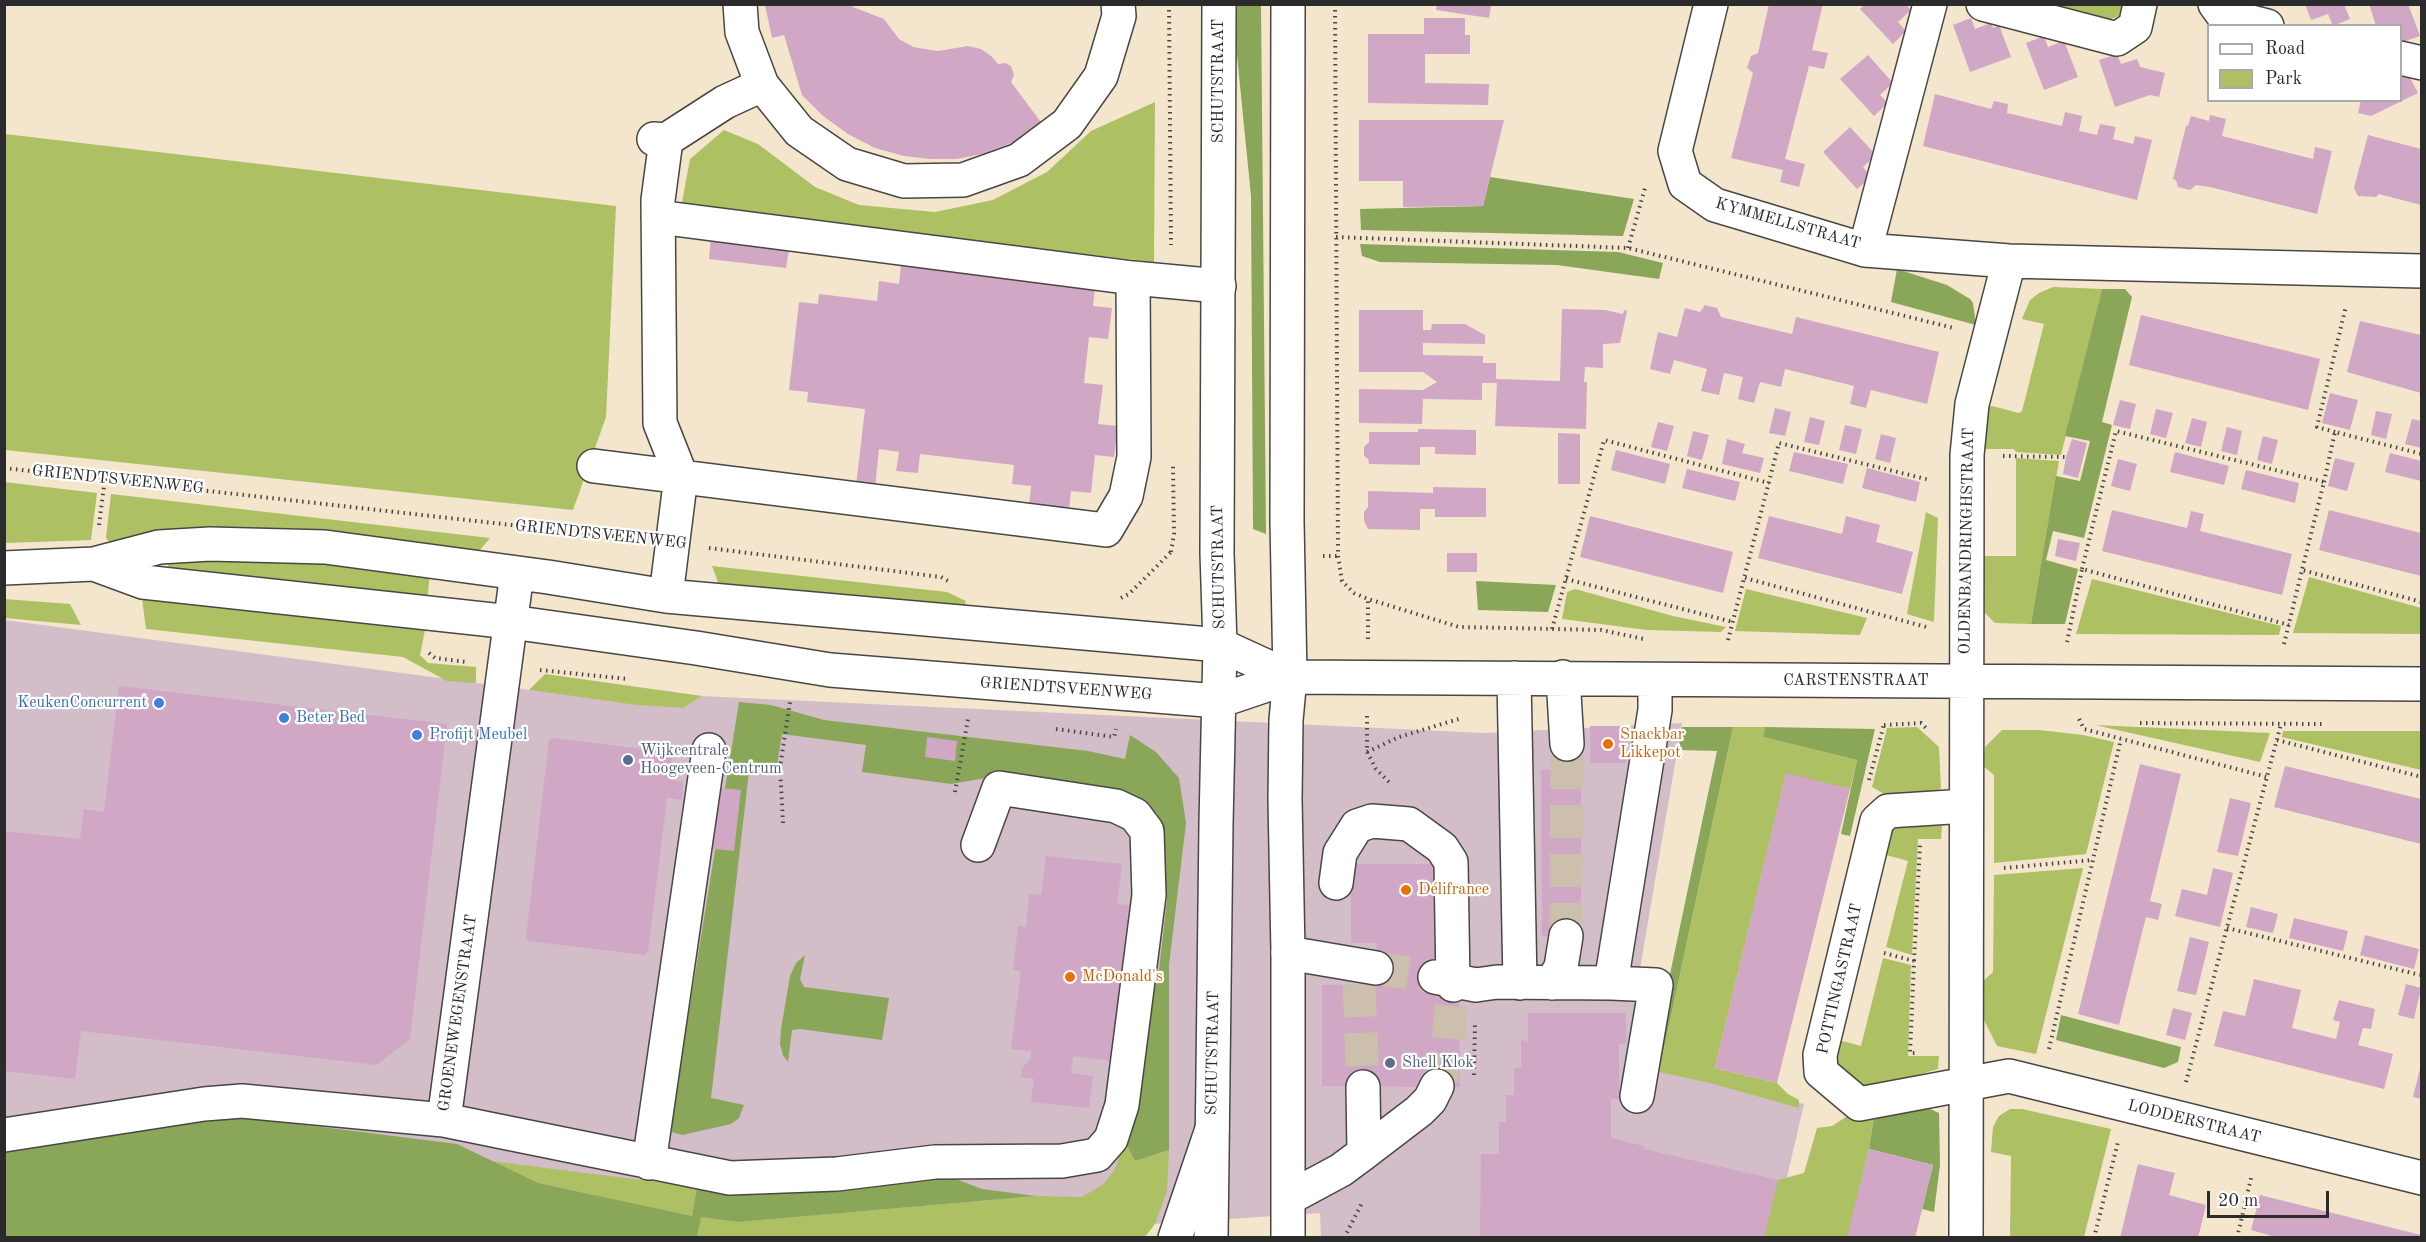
<!DOCTYPE html>
<html>
<head>
<meta charset="utf-8">
<style>
	body { margin:0 }
	#map { position:relative; width:2426px; height:1242px; overflow:hidden; background:#f4e5cd; font-family:"Old Standard TT",serif }
	canvas { display:block }
	.frame { position:absolute; inset:0; border:6px solid #2b2b2b; pointer-events:none }
	.legend { position:absolute; left:2207px; top:24px; width:195px; height:78px; box-sizing:border-box; background:#fff; border:2px solid #aaa; margin:0; padding:8px 10px; list-style:none; font-size:18px; color:#2b2b2b }
	.legend li { display:flex; align-items:center; gap:12px; height:30px }
	.legend b { width:30px; border:2px solid #aaa }
	.scale { position:absolute; left:2207px; top:1191px; width:122px; height:27px; box-sizing:border-box; border:3px solid #2b2b2b; border-top:0; padding-left:8px; font-size:18px; line-height:21px; white-space:nowrap; color:#2b2b2b; -webkit-text-stroke:4px #fff; paint-order:stroke }
</style>
</head>
<body>
<div id="map">
<canvas width="2426" height="1242"></canvas>
<div class="frame"></div>
<ul class="legend">
<li><b style="height:8px;background:#fff"></b>Road</li>
<li><b style="height:16px;background:#adc063"></b>Park</li>
</ul>
<div class="scale">20 m</div>
</div>
<script>
const g = document.querySelector('canvas').getContext('2d');
g.lineJoin = 'round';
function paint(path, color) { g.fillStyle = color; g.fill(path, 'evenodd'); }
const toPath = rows => new Path2D(rows.map(r => 'M' + r).join(''));
function stroke(path, color, width, dash) { g.strokeStyle = color; g.lineWidth = width; g.lineCap = dash ? 'butt' : 'round'; g.setLineDash(dash || []); g.stroke(path); }
function label(font, color, halo, rows, align = 'center') {
  g.font = font + ' "Old Standard TT",serif'; g.lineWidth = 4.5; g.setLineDash([]); g.textBaseline = 'middle'; g.strokeStyle = halo; g.fillStyle = color; for (const [text, x, y, turn = 0] of rows) {
    g.save(); g.translate(x, y); g.rotate((+turn || 0) * Math.PI / 180); g.textAlign = isNaN(turn) ? turn : align; if (halo) g.strokeText(text, 0, 0); g.fillText(text, 0, 0); g.restore();
  }
}
const industrial = toPath([
	[5,620,642,705,683,708,702,696,1484,733,1682,723,1636,992,1650,1001,1633,1065,1804,1104,1773,1237,1321,1237,1320,1213,1030,1232,5,1219]
]);
const green = toPath([
	[2025,5,2124,5,2119,16,2109,20],
	[1155,102,1154,262,681,208,690,159,724,130,758,144,815,187,859,205,935,212,993,200,1047,172,1091,131],
	[5,134,616,206,606,417,573,510,5,450],
	[2053,287,2102,289,2061,455,2016,452,2014,449,1985,449,1983,447,1989,407,1992,406,2019,413,2022,411,2044,324,2022,319,2030,300,2039,293],
	[2016,458,2059,461,2031,624,1995,623,1983,611,1982,558,1985,556,2016,556],
	[4,482,97,493,91,540,5,543],
	[111,494,490,538,480,550,479,558,258,538,108,541,106,537],
	[1926,512,1938,518,1934,622,1907,614],
	[269,555,430,573,427,603,170,571,168,568,169,562],
	[712,566,947,592,966,601,963,611,719,585],
	[2309,577,2421,608,2421,634,2293,633],
	[2092,579,2281,626,2279,635,2076,634],
	[1575,589,1673,616,1726,627,1721,632,1647,630,1562,619,1567,592],
	[1746,589,1867,618,1860,635,1735,631],
	[142,598,426,625,420,655,428,663,476,667,476,683,447,681,403,657,146,629],
	[4,599,70,604,81,625,5,618],
	[545,674,702,696,683,708,637,705,529,690],
	[2095,725,2270,733,2260,762],
	[1733,727,1765,727,1763,737,1857,760,1850,789,1786,774,1715,1068,1777,1083,1788,1094,1799,1100,1799,1108,1710,1083,1659,1072],
	[1917,727,1939,747,1941,788,1927,802,1889,803,1884,794,1872,787,1887,728],
	[2002,730,2039,730,2083,735,2114,742,2086,854,1994,863,1994,775,1983,766,1985,747],
	[2283,731,2421,731,2421,770,2282,737],
	[1917,816,1942,826,1941,839,1918,839,1912,955,1886,947,1908,861,1879,853,1889,827],
	[2083,868,2036,1054,1997,1046,1981,1014,1981,983,1993,972,1994,875],
	[1883,958,1911,965,1908,1056,1939,1056,1938,1069,1911,1077,1861,1087,1828,1064,1835,1039,1861,1046],
	[2010,1109,2022,1109,2111,1129,2084,1237,2010,1237,2011,1156,1991,1152,1993,1127,1999,1116],
	[1875,1110,1869,1149,1848,1237,1764,1238,1778,1180,1804,1173,1817,1128,1832,1126,1846,1117],
	[1125,1142,1135,1161,1169,1150,1167,1191,1155,1224,1145,1237,697,1238,701,1217,738,1222,1036,1196,1082,1197,1104,1184,1115,1169],
	[490,1161,697,1187,692,1216,538,1183]
]);
const forest = toPath([
	[1232,5,1261,5,1266,534,1253,529,1251,196],
	[1490,177,1634,199,1623,236,1361,230,1360,209,1483,206],
	[1360,244,1618,252,1663,263,1659,279,1557,265,1380,262,1362,256],
	[1897,269,1947,285,1970,299,1973,303,1976,325,1891,302],
	[2102,289,2125,289,2132,297,2102,422,2112,425,2084,538,2053,531,2046,560,2078,569,2065,624,2031,624,2056,476,2080,481,2090,441,2065,436],
	[1476,581,1556,585,1548,612,1478,610],
	[739,702,771,705,824,720,1088,751,1125,759,1130,735,1156,752,1179,778,1186,823,1169,965,1169,1150,1135,1161,1125,1142,1141,987,1159,970,1167,900,1161,828,992,777,951,784,862,772,866,745,782,734,777,765,750,763,711,1098,744,1105,739,1118,731,1124,682,1135,672,1132,671,1123],
	[1682,727,1733,727,1659,1072,1650,1069,1717,751,1678,750],
	[1765,727,1875,729,1850,836,1841,834,1857,760,1763,737],
	[805,955,800,979,804,987,889,998,882,1040,800,1029,792,1030,788,1062,783,1055,780,1044,781,1029,790,976,796,963],
	[2061,1015,2181,1047,2178,1062,2164,1068,2056,1040],
	[1919,1104,1939,1113,1940,1165,1934,1212,1922,1209,1933,1165,1869,1149,1875,1110],
	[234,1116,457,1144,538,1183,692,1216,697,1187,940,1173,982,1189,1036,1196,738,1222,701,1217,697,1238,5,1238,5,1149]
]);
const building = toPath([
	[1437,4,1489,4,1491,5,1489,18,1436,10],
	[1769,4,1823,4,1812,50,1828,53,1824,69,1809,66,1785,159,1805,164,1799,187,1780,182,1783,170,1731,158,1753,73,1747,68,1751,56,1758,53],
	[2305,4,2344,4,2350,19,2333,26,2328,14,2311,20],
	[2369,4,2408,4,2420,36,2400,43,2400,26,2376,26],
	[765,5,848,5,884,19,899,39,913,47,938,51,968,46,981,49,991,56,998,64,1005,63,1011,66,1014,75,1011,82,1043,125,1014,142,982,154,957,159,930,159,904,156,875,148,848,134,823,116,802,95,784,35,772,38],
	[1864,5,1906,5,1911,10,1898,22,1906,31,1893,44,1860,9],
	[1424,18,1465,18,1465,35,1470,35,1470,54,1425,54,1425,83,1489,84,1488,105,1368,103,1368,34,1424,34],
	[1971,18,1975,29,1991,23,1993,28,1999,25,2011,57,1970,72,1953,25],
	[2044,36,2048,47,2064,41,2078,77,2044,90,2026,43],
	[2117,54,2121,64,2137,59,2140,67,2165,73,2159,97,2150,95,2115,107,2099,60],
	[1868,55,1893,83,1880,95,1888,103,1874,116,1840,79],
	[2400,74,2409,76,2418,93,2371,116,2358,113,2361,100,2400,100],
	[1935,94,1991,109,1994,101,2008,104,2007,113,2062,126,2065,112,2082,116,2079,131,2097,135,2100,124,2116,127,2113,139,2133,144,2135,136,2152,140,2137,200,1923,146],
	[2210,115,2226,119,2222,136,2313,159,2315,147,2332,151,2317,214,2210,187,2196,185,2190,190,2178,187,2176,180,2173,179,2186,126,2188,126,2191,116,2209,121],
	[1359,120,1504,120,1483,206,1403,207,1403,181,1359,181],
	[1850,127,1876,155,1863,167,1871,177,1857,189,1823,152],
	[2368,135,2421,149,2421,205,2379,194,2376,197,2358,196,2354,188],
	[711,235,790,244,786,268,709,259],
	[901,265,1095,287,1093,306,1112,308,1108,339,1089,337,1084,383,1103,385,1098,424,1118,426,1114,457,1095,455,1091,493,1071,491,1069,510,1029,506,1031,486,1012,484,1014,465,920,454,918,473,896,471,899,452,879,449,875,488,856,486,865,409,807,402,808,392,789,390,799,302,818,304,819,294,877,301,879,281,899,284],
	[1705,305,1717,308,1721,317,1792,334,1796,317,1939,352,1927,404,1871,390,1866,408,1850,404,1854,386,1785,369,1781,387,1760,382,1754,403,1738,399,1743,377,1724,373,1719,395,1701,391,1707,369,1674,360,1670,374,1650,369,1658,332,1677,337,1685,308,1700,312],
	[1562,309,1605,310,1623,314,1624,310,1627,311,1620,343,1603,344,1603,368,1585,367,1584,382,1587,382,1586,429,1495,426,1497,383,1482,383,1482,400,1423,399,1422,424,1359,423,1359,389,1423,390,1437,382,1423,372,1359,372,1359,310,1423,310,1423,330,1431,330,1432,324,1465,324,1485,335,1485,344,1423,343,1423,355,1483,356,1483,363,1496,363,1496,379,1560,381],
	[2141,315,2320,359,2308,410,2129,365],
	[2360,321,2421,335,2421,393,2347,372],
	[2330,393,2358,400,2350,430,2322,423],
	[2120,400,2136,404,2130,429,2113,425],
	[1775,408,1791,412,1785,436,1769,433],
	[2156,409,2173,413,2166,438,2150,434],
	[2376,411,2392,414,2386,439,2371,435],
	[1810,417,1825,421,1819,445,1804,442],
	[2192,418,2207,422,2201,447,2185,443],
	[2412,419,2421,421,2421,448,2405,444],
	[1658,422,1674,426,1667,451,1651,447],
	[1845,425,1862,429,1856,454,1839,450],
	[2227,427,2242,431,2237,455,2221,451],
	[1418,429,1476,430,1476,455,1435,454,1435,447,1420,447,1420,465,1369,464,1368,459,1364,456,1364,447,1369,442,1369,432,1418,432],
	[1693,431,1709,435,1702,460,1687,456],
	[1558,433,1580,434,1580,484,1558,484],
	[1881,434,1896,438,1890,463,1875,459],
	[2263,436,2278,440,2272,464,2257,460],
	[1727,439,1745,444,1742,453,1764,458,1760,473,1722,464],
	[2072,439,2087,443,2078,478,2063,474,2066,457],
	[1616,450,1670,464,1665,484,1611,470],
	[1794,452,1848,464,1843,484,1789,471],
	[2175,452,2229,466,2224,485,2170,472],
	[2390,453,2421,461,2421,481,2385,472],
	[2335,458,2355,463,2347,491,2328,486],
	[2118,459,2137,464,2130,491,2111,486],
	[1867,468,1920,482,1916,502,1862,488],
	[1687,469,1740,482,1735,501,1682,488],
	[2246,470,2299,483,2295,503,2241,489],
	[1433,487,1486,488,1486,517,1435,517,1435,509,1420,509,1420,530,1368,529,1364,521,1364,512,1368,507,1368,491,1433,493],
	[2112,510,2187,528,2191,511,2204,514,2200,531,2292,554,2282,595,2102,551],
	[2329,510,2421,533,2421,576,2319,550],
	[1590,516,1733,552,1723,593,1580,557],
	[1769,516,1842,534,1846,516,1880,525,1876,542,1913,552,1902,594,1758,558],
	[2058,539,2080,543,2076,561,2055,556],
	[1447,553,1477,553,1477,572,1447,572],
	[119,686,447,724,410,1039,377,1065,81,1031,75,1079,4,1071,4,831,80,839,84,809,104,812],
	[1590,726,1627,726,1626,763,1590,763],
	[927,737,957,741,955,761,925,757],
	[552,738,668,752,672,757,669,780,683,782,682,800,667,798,648,952,645,955,528,941,526,937,549,740],
	[1556,744,1577,744,1578,770,1581,770,1581,936,1542,936,1541,769,1556,770],
	[2140,764,2181,774,2150,901,2162,904,2158,920,2146,917,2119,1025,2078,1014],
	[2285,766,2421,799,2421,844,2274,807],
	[1786,773,1850,789,1777,1083,1715,1068],
	[712,787,741,790,734,851,705,848],
	[2230,798,2251,803,2238,856,2217,852],
	[1046,856,1122,864,1117,904,1129,905,1111,1061,1073,1056,1071,1073,1093,1076,1089,1108,1031,1102,1034,1079,1021,1077,1022,1068,1031,1058,1031,1051,1011,1049,1021,971,1013,970,1018,926,1026,927,1029,894,1041,895],
	[1351,864,1437,864,1437,943,1435,943,1435,977,1459,985,1460,1087,1322,1086,1322,985,1376,984,1377,943,1351,943],
	[2213,868,2233,873,2220,927,2175,916,2182,889,2207,895],
	[2251,907,2278,914,2273,933,2246,927],
	[2294,918,2348,931,2343,951,2289,938],
	[2365,935,2419,949,2414,969,2360,955],
	[2190,937,2209,942,2196,995,2177,991],
	[2254,979,2301,990,2292,1028,2336,1039,2340,1022,2333,1020,2339,1000,2375,1009,2371,1029,2363,1028,2358,1045,2393,1054,2384,1089,2214,1046,2223,1011,2245,1016],
	[2406,984,2421,988,2414,1019,2398,1015],
	[2173,1008,2192,1013,2185,1040,2166,1035],
	[1528,1013,1626,1013,1626,1044,1619,1044,1619,1099,1611,1099,1611,1138,1644,1146,1644,1149,1778,1180,1764,1238,1480,1238,1481,1154,1499,1154,1499,1122,1506,1122,1506,1095,1514,1095,1514,1068,1521,1068,1521,1040,1528,1041],
	[2421,1065,2421,1099,2413,1097],
	[1869,1149,1933,1165,1915,1238,1847,1238],
	[2138,1164,2175,1173,2169,1195,2206,1205,2198,1238,2120,1238],
	[2260,1195,2421,1235,2421,1238,2279,1238,2251,1230]
]);
const minorTunnel = toPath([
	[1566,936,1567,744],
	[1376,968,1435,977],
	[1359,984,1363,1087],
	[1437,1086,1442,1075,1447,1054,1453,985]
]);
const path = toPath([
	[1169,4,1171,245],
	[1335,4,1338,556,1342,581,1354,593,1368,599,1459,627,1601,630,1644,639],
	[1336,237,1628,248,1954,328],
	[1628,248,1645,188],
	[2335,432,2317,427,2346,306],
	[2003,456,2066,457],
	[4,468,636,539],
	[2324,482,2335,432,2422,454],
	[99,525,105,478],
	[709,548,941,577,950,582],
	[1171,552,1174,534,1173,466],
	[1323,556,1338,556],
	[2082,569,2116,431,2324,482,2302,570],
	[1745,578,1930,628],
	[1566,579,1733,622],
	[1121,598,1129,594,1171,552],
	[1552,629,1604,440,1769,483],
	[1368,639,1368,599],
	[1728,640,1779,443,1930,480],
	[2067,642,2082,569,2289,625],
	[2284,644,2302,570,2422,602],
	[429,653,435,658,467,662],
	[540,670,628,679],
	[1367,716,1367,752,1376,769,1391,784],
	[2079,719,2084,729,2267,777],
	[2140,723,2324,724],
	[1884,725,1921,723,1928,730],
	[1056,729,1114,737,1116,729],
	[2277,740,2422,777],
	[1367,752,1399,737,1462,718],
	[1869,780,1884,724],
	[955,792,968,719],
	[783,823,780,767,790,702],
	[2004,868,2093,860],
	[2227,928,2420,975],
	[1884,953,1914,961,1910,1053,1915,1053],
	[1914,961,1920,845],
	[2049,1049,2121,739],
	[1474,1075,1475,1023],
	[2186,1082,2281,724],
	[1344,1238,1362,1203],
	[2094,1238,2118,1142],
	[2237,1238,2252,1174]
]);
const minor = toPath([
	[740,4,742,32,762,85,799,131,847,164,904,181,963,180,1019,160,1067,124,1101,76,1119,16,1118,4],
	[1711,4,1675,151,1685,184,1715,205,1865,250,2009,261,2422,271],
	[1983,4,2117,39,2135,27,2140,4],
	[2215,4,2223,15,2267,26],
	[2400,58,2422,63],
	[654,139,666,140,658,200,660,423,681,476,666,596],
	[666,140,725,102,762,85],
	[658,217,1133,278],
	[1865,250,1930,4],
	[594,466,1106,530,1126,496,1134,457,1133,278,1219,286],
	[94,564,143,582,511,622,696,648,830,670,1219,701,1290,677,2422,684],
	[4,568,94,564,159,547,210,544,325,547,548,577,666,596,1220,645,1290,677],
	[1563,677,1567,744],
	[1514,678,1520,983],
	[1966,806,1888,811,1877,821,1820,1055,1821,1072,1859,1104,2009,1076,2422,1178],
	[1336,883,1340,853,1357,826,1372,821,1409,824,1442,848,1451,862,1453,985],
	[1288,953,1376,968],
	[1435,977,1476,985,1497,982,1611,983,1655,710,1655,680],
	[1552,983,1561,967,1566,936],
	[1611,983,1656,985,1637,1096],
	[444,1120,730,1178,837,1174,935,1162,1062,1161,1097,1155,1111,1139,1122,1105,1149,895,1147,831,1135,815,1116,806,999,788,978,845],
	[4,1135,204,1104,242,1101,444,1120,517,573],
	[1364,1153,1419,1111,1430,1100,1437,1086],
	[649,1163,709,750],
	[1289,1198,1341,1170,1364,1153,1363,1087],
	[1966,1238,1967,455,1972,404,2009,261]
]);
const major = toPath([
	[1211,1238,1216,824,1220,645,1217,553,1219,4],
	[1288,1238,1288,953,1285,799,1286,720,1290,677,1287,521,1288,4]
]);
const highway = toPath([
	[1175,1238,1212,1129]
]);
const markers = [
	[159,703,6,"#3f7fe0"],
	[284,718,6,"#3f7fe0"],
	[417,735,6,"#3f7fe0"],
	[1608,744,6,"#e8710a"],
	[628,760,6,"#5c6f8a"],
	[1406,890,6,"#e8710a"],
	[1070,977,6,"#e8710a"],
	[1390,1063,6,"#5c6f8a"]
];
const streetNames = [
	["SCHUTSTRAAT",1219,81,-90],
	["KYMMELLSTRAAT",1788,224,16],
	["GRIENDTSVEENWEG",118,480,6],
	["GRIENDTSVEENWEG",601,535,6],
	["OLDENBANDRINGHSTRAAT",1967,541,-89],
	["SCHUTSTRAAT",1219,567,-91],
	["CARSTENSTRAAT",1856,681],
	["GRIENDTSVEENWEG",1066,689,4],
	["POTTINGASTRAAT",1840,979,-77],
	["GROENEWEGENSTRAAT",458,1013,-82],
	["SCHUTSTRAAT",1213,1053,-89],
	["LODDERSTRAAT",2194,1122,14]
];
const shopNames = [
	["KeukenConcurrent",147,703,"right"],
	["Beter Bed",296,718],
	["Profijt Meubel",429,735]
];
const foodNames = [
	["Snackbar",1620,735],
	["Likkepot",1620,753],
	["Délifrance",1418,890],
	["McDonald's",1082,977]
];
const serviceNames = [
	["Wijkcentrale",640,751],
	["Hoogeveen-Centrum",640,769],
	["Shell Klok",1402,1063]
];
paint(industrial, '#d2bdc8');
paint(green, '#adc063');
paint(forest, '#8aa659');
paint(building, '#d1a7c6');
stroke(minorTunnel, '#ccc0ad', 33, [33, 16]);
stroke(minor, '#494743', 36);
stroke(major, '#494743', 36);
stroke(highway, '#494743', 36);
stroke(path, '#494743', 4, [1.5, 4.5]);
stroke(minor, '#fff', 33);
stroke(major, '#fff', 33);
stroke(highway, '#fff', 33);
for (const [x, y, r, color] of markers) { const dot = new Path2D(); dot.arc(x, y, r, 0, 2 * Math.PI); g.fillStyle = color; g.fill(dot); stroke(dot, '#fff', 2); }
label('16px', '#2b2b2b', '#fff', streetNames);
label('16px', '#366cbe', '#fff', shopNames, 'left');
label('16px', '#c56008', '#fff', foodNames, 'left');
label('16px', '#4e5e75', '#fff', serviceNames, 'left');
</script>
</body>
</html>
